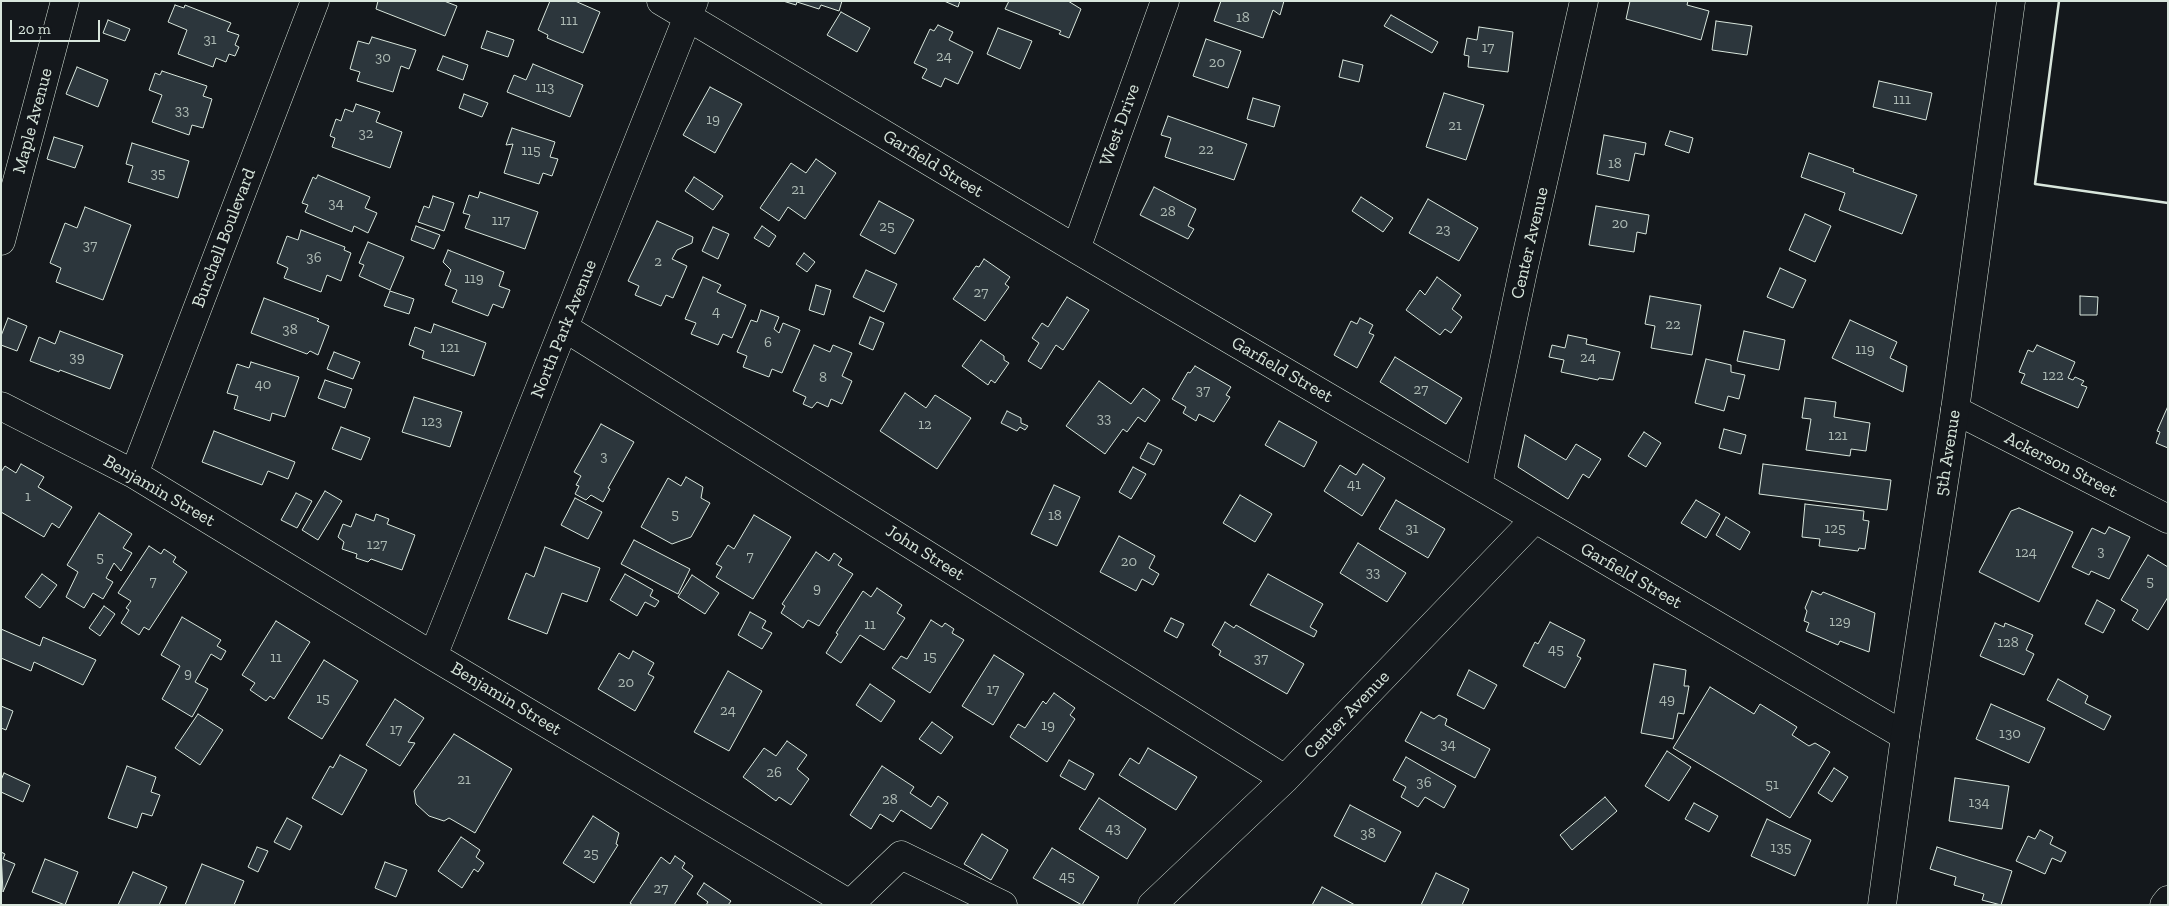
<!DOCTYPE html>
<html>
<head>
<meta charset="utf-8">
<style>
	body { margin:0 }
	#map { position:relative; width:2169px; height:906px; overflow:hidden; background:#14181c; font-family:"Zilla Slab",serif }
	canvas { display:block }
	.frame { position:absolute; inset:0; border:2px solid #d8e6dc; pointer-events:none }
	.scale { position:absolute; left:10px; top:20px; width:90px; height:22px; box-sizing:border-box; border:2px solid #d8e6dc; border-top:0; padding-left:6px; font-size:15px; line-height:18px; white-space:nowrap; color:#d8e6dc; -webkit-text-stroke:4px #14181c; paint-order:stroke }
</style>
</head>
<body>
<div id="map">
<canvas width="2169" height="906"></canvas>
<div class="frame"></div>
<div class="scale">20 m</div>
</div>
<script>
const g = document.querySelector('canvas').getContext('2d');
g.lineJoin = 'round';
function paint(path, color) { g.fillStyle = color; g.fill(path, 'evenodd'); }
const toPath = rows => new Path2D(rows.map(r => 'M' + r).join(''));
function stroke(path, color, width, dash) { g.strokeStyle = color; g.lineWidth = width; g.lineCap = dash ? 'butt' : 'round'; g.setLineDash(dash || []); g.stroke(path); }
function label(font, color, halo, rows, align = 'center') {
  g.font = font + ' "Zilla Slab",serif'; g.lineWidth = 4; g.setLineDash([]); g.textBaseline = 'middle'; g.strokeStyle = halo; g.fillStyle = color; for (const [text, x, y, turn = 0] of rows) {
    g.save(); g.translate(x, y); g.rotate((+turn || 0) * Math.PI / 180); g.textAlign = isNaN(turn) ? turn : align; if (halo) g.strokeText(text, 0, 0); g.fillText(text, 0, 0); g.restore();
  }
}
const building = toPath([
	[378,1,444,1,457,6,445,36,376,9,378,1],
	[550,1,575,1,600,12,583,53,547,38,548,35,538,30,550,1],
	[783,1,842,1,839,11,821,5,819,9,797,2,796,5,783,1],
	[944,1,960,1,958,7,944,1],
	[1009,1,1068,1,1081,9,1069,38,1059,34,1061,31,1005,9,1009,1],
	[1221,1,1284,1,1280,15,1273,10,1263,38,1214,21,1221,1],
	[1630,1,1688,1,1687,5,1709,11,1701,40,1626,19,1630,1],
	[175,5,184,8,185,5,231,23,227,31,239,35,235,45,239,47,235,56,229,54,226,62,216,58,213,67,178,54,187,30,168,22,175,5],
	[841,12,870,28,857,52,827,35,841,12],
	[1391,15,1438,42,1432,53,1384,26,1391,15],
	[108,20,130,29,125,41,103,33,108,20],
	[1716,21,1752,26,1747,55,1712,50,1716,21],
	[938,25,953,32,949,40,973,52,958,84,945,78,941,87,922,78,927,69,914,63,930,29,934,31,938,25],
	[1479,27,1513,32,1508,72,1468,67,1469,56,1464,55,1467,38,1477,40,1479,27],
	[998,28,1032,41,1020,69,987,54,998,28],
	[487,31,514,40,508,57,481,48,487,31],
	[372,37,416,50,409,69,401,66,393,92,357,81,360,72,350,69,358,41,369,44,372,37],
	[1206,39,1241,51,1228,88,1193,76,1206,39],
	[443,56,468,65,463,80,437,70,443,56],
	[1343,60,1363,65,1359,82,1339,77,1343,60],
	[533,64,583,85,570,117,507,92,514,75,526,80,533,64],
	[77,67,108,80,98,107,66,94,77,67],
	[162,71,207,86,203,96,212,99,203,128,192,125,189,135,152,122,162,95,149,90,155,73,160,75,162,71],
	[1879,81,1932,93,1926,120,1873,107,1879,81],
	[710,87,742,104,715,153,683,135,710,87],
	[1444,93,1484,105,1466,160,1426,147,1444,93],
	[464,94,488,103,482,117,459,108,464,94],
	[1253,98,1280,106,1274,127,1247,119,1253,98],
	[356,104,380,112,376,122,402,132,390,168,332,147,335,138,330,136,336,119,341,121,345,109,353,112,356,104],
	[1168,116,1247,144,1234,180,1165,157,1171,138,1161,135,1168,116],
	[512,128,555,142,550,157,558,159,552,176,543,173,539,184,504,173,513,144,506,145,512,128],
	[1670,131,1693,138,1689,153,1665,145,1670,131],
	[1604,135,1646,143,1644,155,1635,153,1629,181,1597,174,1604,135],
	[54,137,83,146,75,168,47,159,54,137],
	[132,143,189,161,178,198,128,182,133,166,126,164,132,143],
	[1809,153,1854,169,1853,172,1917,195,1902,234,1839,210,1845,193,1801,177,1809,153],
	[816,159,836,173,805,219,788,207,779,221,760,208,791,163,806,173,816,159],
	[318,175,370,197,365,208,377,213,368,233,354,226,352,232,305,212,308,205,302,203,313,177,316,179,318,175],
	[694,177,723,196,713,210,685,191,694,177],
	[1154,187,1196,209,1188,226,1194,229,1188,239,1140,215,1154,187],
	[480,192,538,212,525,249,465,228,470,215,463,213,469,195,478,198,480,192],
	[433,196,454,203,444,231,418,222,424,206,429,208,433,196],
	[1361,197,1393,218,1383,232,1352,211,1361,197],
	[1428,199,1478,228,1459,261,1409,233,1428,199],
	[879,201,914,220,895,254,860,235,879,201],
	[1596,206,1649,215,1646,234,1637,232,1634,252,1589,245,1596,206],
	[85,207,131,225,103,300,56,282,61,268,50,263,65,223,77,228,85,207],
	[1805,214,1831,226,1815,262,1789,250,1805,214],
	[657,221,693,237,692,243,677,250,672,259,687,266,673,298,666,295,661,306,635,295,639,286,628,281,657,221],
	[416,226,440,235,434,249,411,240,416,226],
	[762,226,776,236,769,247,754,238,762,226],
	[713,227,729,234,718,259,702,251,713,227],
	[301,230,345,247,344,250,351,253,341,281,327,275,321,292,284,278,288,268,277,263,287,236,298,240,301,230],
	[368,242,404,257,390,290,359,276,364,265,359,263,368,242],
	[448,250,504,272,499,286,510,290,503,308,493,304,488,316,452,302,457,290,445,285,451,270,443,262,448,250],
	[804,253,815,262,807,272,796,264,804,253],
	[984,259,1010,277,1005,284,1009,287,985,321,953,299,976,266,979,267,984,259],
	[1780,268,1806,280,1793,308,1767,297,1780,268],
	[866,270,897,284,884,312,853,297,866,270],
	[703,277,721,285,717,292,746,305,732,338,723,334,718,345,691,334,696,323,685,319,703,277],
	[1437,277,1461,295,1452,309,1462,317,1451,333,1445,329,1440,335,1406,310,1420,290,1425,295,1437,277],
	[816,285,831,290,824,315,809,310,816,285],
	[390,291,414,299,409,314,384,306,390,291],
	[1650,296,1701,305,1692,355,1651,348,1655,326,1645,324,1650,296],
	[2080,296,2098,297,2097,315,2080,315,2080,296],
	[1067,297,1089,310,1063,350,1056,345,1041,369,1028,361,1039,343,1032,338,1042,323,1048,327,1067,297],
	[264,298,319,319,317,321,329,326,318,355,310,351,307,354,251,333,264,298],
	[761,310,779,317,774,329,779,333,783,323,800,330,782,373,772,369,769,377,743,367,747,356,737,352,751,320,757,322,761,310],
	[870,317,884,323,873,350,859,344,870,317],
	[8,318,27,326,17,351,1,345,1,336,8,318],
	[1360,318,1373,325,1369,333,1374,335,1357,368,1334,355,1351,321,1357,324,1360,318],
	[1850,320,1897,342,1890,358,1907,366,1903,392,1832,358,1850,320],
	[434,324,486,343,474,376,422,358,424,351,409,345,415,327,431,333,434,324],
	[60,331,123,355,110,389,60,370,59,372,30,361,39,337,55,344,60,331],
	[1744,331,1785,340,1779,370,1737,361,1744,331],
	[1568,335,1587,339,1586,344,1620,352,1613,380,1599,378,1598,380,1561,372,1564,360,1549,357,1552,345,1565,348,1568,335],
	[981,340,1004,356,1004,360,1009,363,995,383,991,380,988,385,962,366,981,340],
	[814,345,830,352,833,345,852,353,842,376,852,381,842,404,831,399,828,407,817,402,812,408,803,404,806,397,793,391,814,345],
	[2037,345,2075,362,2068,378,2073,380,2075,377,2084,381,2081,385,2087,387,2078,408,2021,383,2025,374,2019,372,2028,350,2033,352,2037,345],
	[334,352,360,362,353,379,327,369,334,352],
	[1395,357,1462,398,1446,424,1380,382,1395,357],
	[1706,359,1731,365,1731,372,1745,375,1739,399,1728,396,1724,411,1695,403,1706,359],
	[251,362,299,377,285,417,272,413,270,421,234,409,238,396,227,393,237,364,249,368,251,362],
	[1195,366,1231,387,1226,395,1230,397,1214,422,1199,414,1196,421,1183,413,1186,407,1172,399,1188,372,1190,373,1195,366],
	[325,380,352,389,345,408,318,398,325,380],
	[1099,381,1131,404,1143,388,1160,400,1145,422,1138,417,1127,432,1123,429,1105,454,1066,426,1099,381],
	[905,393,926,408,935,395,971,418,937,469,880,431,905,393],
	[414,397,462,412,450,447,402,432,414,397],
	[1805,398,1836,402,1834,417,1870,423,1866,451,1851,449,1850,456,1806,450,1811,419,1802,418,1805,398],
	[2168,406,2168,448,2156,443,2160,432,2157,431,2168,406],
	[1007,411,1021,418,1021,423,1028,426,1025,430,1020,427,1017,431,1001,423,1007,411],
	[1279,421,1317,442,1304,467,1265,445,1279,421],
	[601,424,634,442,608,488,610,489,603,502,591,495,586,500,575,494,579,486,576,485,581,476,574,472,601,424],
	[341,427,370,438,361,460,332,449,341,427],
	[1724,429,1746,435,1741,454,1719,448,1724,429],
	[214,431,295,462,288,479,268,471,262,485,202,462,214,431],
	[1644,432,1661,443,1646,467,1628,456,1644,432],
	[1525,435,1566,460,1576,444,1601,459,1589,478,1583,474,1568,499,1518,467,1525,435],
	[1148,443,1162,450,1154,465,1140,458,1148,443],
	[21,464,44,477,38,487,72,507,59,528,52,523,44,537,1,512,1,472,5,466,16,473,21,464],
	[1363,464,1385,478,1362,516,1324,491,1340,465,1356,475,1363,464],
	[1763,464,1891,480,1887,510,1759,494,1763,464],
	[1133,467,1146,474,1131,499,1119,492,1133,467],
	[686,477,703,487,701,498,710,503,691,537,672,544,641,527,668,478,681,486,686,477],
	[1054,485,1080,497,1057,546,1031,534,1054,485],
	[325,491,342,501,318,540,302,530,325,491],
	[296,493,312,501,297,528,281,520,296,493],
	[1240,495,1272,514,1255,542,1223,523,1240,495],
	[575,498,602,512,588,539,561,525,575,498],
	[1396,500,1445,529,1428,558,1379,529,1396,500],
	[1696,500,1720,514,1706,538,1681,523,1696,500],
	[1805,504,1864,511,1863,520,1869,521,1865,549,1859,548,1858,551,1819,546,1820,539,1802,537,1805,504],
	[2019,508,2073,532,2039,602,1979,572,2011,511,2019,508],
	[99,513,132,534,123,548,132,553,121,571,114,563,106,578,113,582,103,599,93,593,84,608,66,597,78,572,67,565,99,513],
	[356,514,374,521,376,514,389,519,387,524,415,535,402,570,371,559,368,562,356,558,357,554,342,549,344,542,338,537,343,524,351,527,356,514],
	[754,515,791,537,753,599,716,577,722,567,716,564,728,545,734,549,754,515],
	[1726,517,1750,532,1740,550,1716,535,1726,517],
	[2109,527,2130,537,2109,579,2091,571,2089,575,2072,567,2092,528,2105,534,2109,527],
	[1119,536,1155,556,1149,568,1159,574,1153,585,1142,579,1136,591,1100,572,1119,536],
	[634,540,690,569,678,594,621,564,634,540],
	[1358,543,1406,573,1387,602,1340,573,1358,543],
	[149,546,161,554,164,549,176,557,173,562,187,572,149,630,144,627,139,635,121,623,129,610,126,608,131,601,118,593,149,546],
	[545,547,600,568,587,602,562,593,547,634,508,619,526,573,534,577,545,547],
	[816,552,829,561,834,553,842,559,838,565,853,574,819,626,808,620,803,628,781,613,785,606,782,604,816,552],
	[2148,555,2168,567,2168,597,2148,630,2132,620,2138,610,2121,600,2148,555],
	[42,574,57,585,40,608,25,597,42,574],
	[625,574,653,590,650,596,659,601,655,607,645,602,637,616,610,600,625,574],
	[1268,574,1323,604,1310,627,1317,631,1314,637,1250,605,1268,574],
	[692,575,719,593,705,614,678,597,692,575],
	[877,588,902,605,897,613,905,618,884,650,860,635,841,663,826,653,838,634,836,633,863,591,871,597,877,588],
	[1812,591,1821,595,1823,592,1875,613,1869,652,1840,641,1838,645,1806,631,1809,623,1804,621,1807,611,1805,608,1812,591],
	[2097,600,2115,610,2103,633,2085,624,2097,600],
	[104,606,115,614,100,636,89,628,104,606],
	[750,612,766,621,762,628,772,633,762,649,738,635,750,612],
	[182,617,221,640,217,646,226,651,221,660,211,654,195,682,208,689,192,717,162,699,180,666,161,655,182,617],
	[1171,618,1184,624,1177,638,1164,631,1171,618],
	[931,620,942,627,945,623,954,629,952,633,964,640,930,693,892,668,901,656,907,659,931,620],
	[276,621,310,642,274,699,270,696,266,701,250,690,255,683,242,675,276,621],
	[1225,622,1234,628,1236,625,1304,664,1287,694,1219,655,1221,651,1212,645,1225,622],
	[1550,622,1585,640,1577,656,1581,658,1565,688,1523,666,1535,642,1538,644,1550,622],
	[1995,623,2004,627,2005,623,2033,635,2026,650,2034,654,2024,675,1980,656,1995,623],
	[1,629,40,646,43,637,96,660,83,685,34,662,31,671,1,658,1,629],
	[633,651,654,663,648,674,654,677,635,711,598,689,619,653,629,659,633,651],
	[994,655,1024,674,993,725,962,706,994,655],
	[324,660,358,681,322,739,288,718,324,660],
	[1654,664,1686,670,1684,686,1689,686,1684,714,1678,713,1673,739,1641,733,1654,664],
	[1469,670,1497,685,1484,709,1457,695,1469,670],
	[728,671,762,691,729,751,694,732,728,671],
	[2058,679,2088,696,2085,703,2111,716,2104,730,2047,700,2058,679],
	[870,684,895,701,881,722,856,705,870,684],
	[1710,687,1754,714,1760,704,1797,727,1792,735,1809,746,1815,743,1830,752,1790,818,1673,748,1710,687],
	[1054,693,1075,708,1070,715,1075,719,1047,762,1010,737,1018,724,1025,728,1043,701,1046,704,1054,693],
	[395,699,424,718,408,742,415,743,400,766,366,745,395,699],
	[1991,704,2045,728,2029,763,1976,739,1991,704],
	[1,706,13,711,6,730,1,728,1,706],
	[1421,712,1434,719,1439,715,1447,719,1445,725,1490,749,1475,778,1405,741,1421,712],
	[198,714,223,730,200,765,175,748,198,714],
	[932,722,953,737,941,754,919,739,932,722],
	[454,734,512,769,475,833,449,818,444,821,429,816,416,804,414,791,454,734],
	[787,741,807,755,797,769,809,779,791,805,779,797,776,801,743,777,764,748,776,756,787,741],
	[1148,748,1197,777,1176,810,1119,775,1130,758,1139,764,1148,748],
	[1667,751,1691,767,1669,801,1645,786,1667,751],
	[340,755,367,770,342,815,312,798,330,766,333,768,340,755],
	[1406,757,1456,786,1444,808,1425,797,1418,807,1401,797,1406,787,1393,780,1406,757],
	[1069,760,1094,774,1085,790,1060,776,1069,760],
	[127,766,156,777,151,792,160,795,152,816,142,813,137,828,108,818,127,766],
	[882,766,914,787,910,793,931,807,938,796,948,803,931,829,901,810,893,822,880,814,871,829,850,815,882,766],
	[1834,768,1848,777,1832,802,1818,793,1834,768],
	[4,773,30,785,23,802,1,792,1,780,4,773],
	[1955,778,2009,786,2002,829,1949,821,1955,778],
	[1605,797,1617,811,1572,850,1560,835,1605,797],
	[1099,798,1146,829,1127,859,1079,829,1099,798],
	[1694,803,1718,816,1709,832,1685,819,1694,803],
	[1350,805,1401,832,1385,862,1334,836,1350,805],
	[593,816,619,833,616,844,618,845,594,883,563,863,593,816],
	[287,818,302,826,290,850,274,842,287,818],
	[1767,819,1811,840,1795,876,1751,856,1767,819],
	[2040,830,2053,837,2050,844,2066,852,2061,862,2052,858,2045,874,2016,861,2028,836,2035,839,2040,830],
	[982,834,1008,850,991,880,964,864,982,834],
	[461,837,480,850,476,857,484,863,478,872,474,869,462,888,438,871,461,837],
	[257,847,268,851,258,872,248,867,257,847],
	[1937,847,2012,871,2001,905,1982,900,1984,894,1954,885,1956,877,1930,869,1937,847],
	[1052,848,1099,877,1082,905,1033,878,1052,848],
	[1,852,5,854,3,859,15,864,3,892,1,852],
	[675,856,685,863,682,868,693,876,674,905,633,905,630,903,661,857,670,864,675,856],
	[45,859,78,872,65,905,32,892,45,859],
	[385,862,407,870,396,897,375,888,385,862],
	[202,864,244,881,234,905,185,905,202,864],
	[133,872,167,887,159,905,118,905,133,872],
	[1436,873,1469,889,1462,905,1421,905,1436,873],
	[704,883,731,901,728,905,706,905,708,902,697,894,704,883],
	[1322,887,1355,905,1312,905,1322,887]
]);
const minor = toPath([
	[661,1,1076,249,1905,736],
	[1,241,65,1],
	[1076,249,1165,1],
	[565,328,1285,779],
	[1,406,134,474,433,656,850,904,901,855,1003,905],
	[1955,410,2168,519],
	[134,474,315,1],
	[1478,485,1523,271,1584,1],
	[433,656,694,1],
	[1152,905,1285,779,1535,519]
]);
const major = toPath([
	[1882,905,1905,736,1955,410,2011,1],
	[2164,905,2168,900]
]);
const wall = toPath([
	[2059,1,2035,184,2168,203]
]);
const numberNames = [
	["18",1243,18],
	["111",569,21],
	["31",210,40],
	["17",1488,48],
	["24",944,57],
	["30",383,58],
	["20",1217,63],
	["113",545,88],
	["111",1902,100],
	["33",182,111],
	["19",713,120],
	["21",1455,126],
	["32",366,134],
	["22",1206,150],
	["115",531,151],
	["18",1615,164],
	["35",158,174],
	["21",798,190],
	["34",336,204],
	["28",1168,212],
	["117",501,221],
	["20",1620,224],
	["25",887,227],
	["23",1443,230],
	["37",90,246],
	["36",314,258],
	["2",658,262],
	["119",474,279],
	["27",981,293],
	["4",716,312],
	["22",1673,325],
	["38",290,330],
	["6",768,343],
	["121",450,348],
	["119",1865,350],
	["39",77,358],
	["24",1588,358],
	["122",2053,376],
	["8",823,378],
	["40",263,385],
	["27",1421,390],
	["37",1203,391],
	["33",1104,419],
	["123",432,422],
	["12",925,425],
	["121",1838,436],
	["3",604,457],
	["41",1354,485],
	["1",28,497],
	["5",675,515],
	["18",1055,516],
	["31",1412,529],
	["125",1835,529],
	["127",377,545],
	["3",2101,552],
	["124",2026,553],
	["7",750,557],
	["5",100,558],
	["20",1129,562],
	["33",1373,573],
	["7",153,582],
	["5",2150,582],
	["9",817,589],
	["129",1840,622],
	["11",870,625],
	["128",2008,643],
	["45",1556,650],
	["15",930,657],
	["11",276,658],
	["37",1261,659],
	["9",188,674],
	["20",626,683],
	["17",993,690],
	["15",323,699],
	["49",1667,700],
	["24",728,711],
	["19",1048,726],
	["17",396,730],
	["130",2010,734],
	["34",1448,745],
	["26",774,773],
	["21",464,780],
	["36",1424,783],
	["51",1772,785],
	["28",890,800],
	["134",1979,803],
	["43",1113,829],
	["38",1368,834],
	["135",1781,848],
	["25",591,854],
	["45",1067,877],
	["27",661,889]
];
const streetNames = [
	["Maple Avenue",33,121,-75],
	["West Drive",1120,125,-70],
	["Garfield Street",933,164,31],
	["Burchell Boulevard",224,238,-69],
	["Center Avenue",1530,243,-77],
	["North Park Avenue",564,329,-68],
	["Garfield Street",1282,370,30],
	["5th Avenue",1948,453,-81],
	["Ackerson Street",2061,465,27],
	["Benjamin Street",159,491,30],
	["John Street",925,553,32],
	["Garfield Street",1631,576,30],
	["Benjamin Street",506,699,31],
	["Center Avenue",1347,715,-46]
];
paint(building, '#2c363c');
stroke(building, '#d8e6dc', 1);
stroke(minor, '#d8e6dc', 29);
stroke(major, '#d8e6dc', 29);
stroke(minor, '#14181c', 28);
stroke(major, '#14181c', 28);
stroke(wall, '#d8e6dc', 2.5);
label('15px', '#adbab4', null, numberNames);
label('18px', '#d8e6dc', '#14181c', streetNames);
</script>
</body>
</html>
